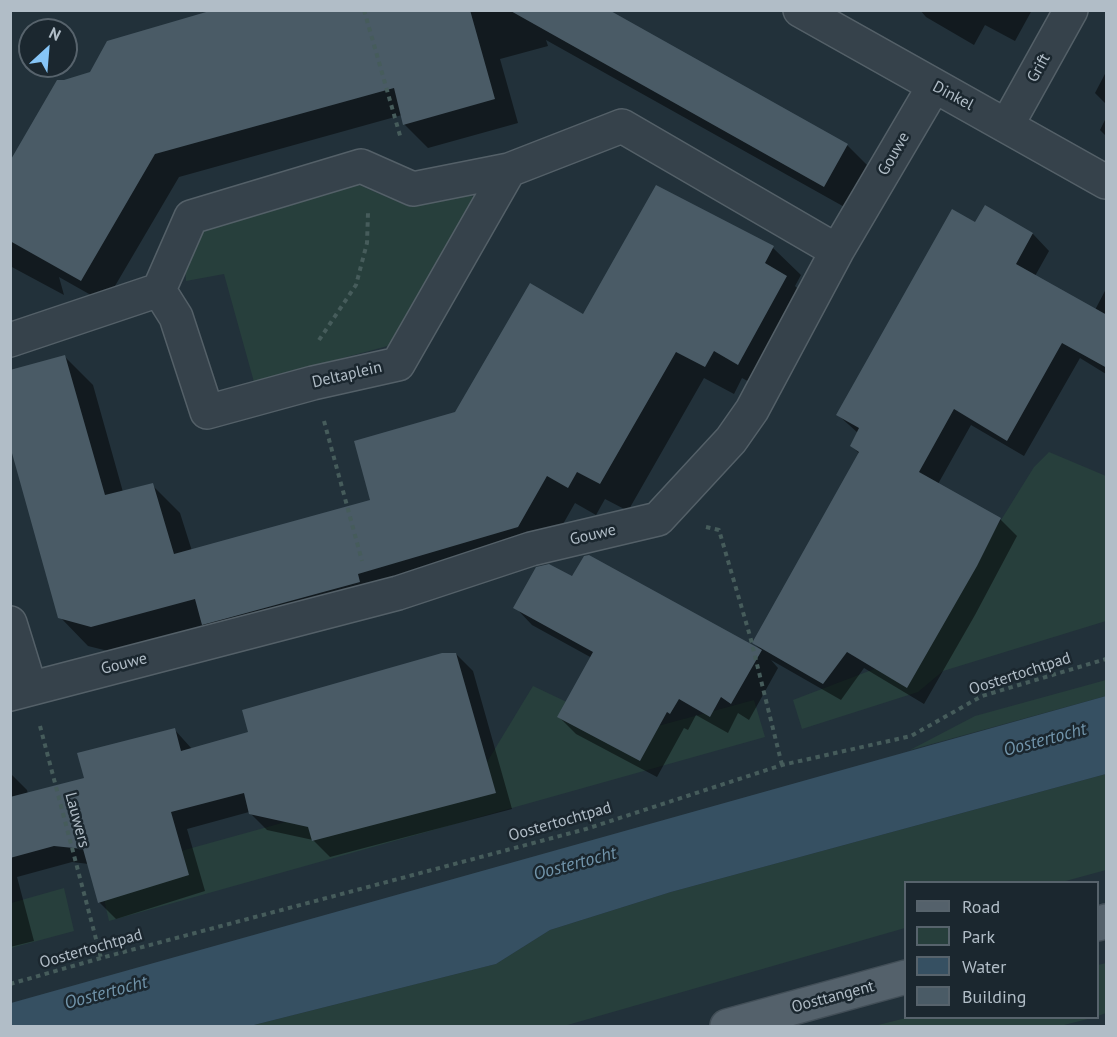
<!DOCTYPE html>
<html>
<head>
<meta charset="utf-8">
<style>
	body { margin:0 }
	#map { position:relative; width:1117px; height:1037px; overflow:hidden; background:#22313a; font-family:"PT Sans",sans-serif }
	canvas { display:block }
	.frame { position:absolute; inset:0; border:12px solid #b1bdc7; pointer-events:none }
	.legend { position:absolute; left:904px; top:881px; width:195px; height:138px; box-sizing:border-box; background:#1b272f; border:2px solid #57636c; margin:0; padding:8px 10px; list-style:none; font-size:18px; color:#b1bdc7 }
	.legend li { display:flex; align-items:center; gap:12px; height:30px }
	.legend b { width:30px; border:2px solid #57636c }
	.north { position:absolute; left:18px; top:18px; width:60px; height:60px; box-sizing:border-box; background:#1b272f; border:2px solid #57636c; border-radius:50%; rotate:26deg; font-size:16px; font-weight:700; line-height:24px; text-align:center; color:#b1bdc7 }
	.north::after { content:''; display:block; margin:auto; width:21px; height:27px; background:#86c5f7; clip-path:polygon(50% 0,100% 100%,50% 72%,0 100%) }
</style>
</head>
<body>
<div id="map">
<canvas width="1117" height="1037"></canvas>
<div class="frame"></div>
<ul class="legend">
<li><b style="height:8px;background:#54616b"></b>Road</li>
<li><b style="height:16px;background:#273f3c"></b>Park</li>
<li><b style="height:16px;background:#365062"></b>Water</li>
<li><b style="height:16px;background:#4a5b66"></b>Building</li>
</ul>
<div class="north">N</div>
</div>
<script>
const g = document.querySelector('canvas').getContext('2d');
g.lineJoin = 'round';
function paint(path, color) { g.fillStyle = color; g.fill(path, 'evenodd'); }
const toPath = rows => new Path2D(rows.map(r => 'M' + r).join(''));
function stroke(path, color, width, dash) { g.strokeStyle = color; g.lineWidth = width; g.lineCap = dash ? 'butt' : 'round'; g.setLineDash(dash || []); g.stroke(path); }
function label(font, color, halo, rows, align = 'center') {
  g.font = font + ' "PT Sans",sans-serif'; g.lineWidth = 5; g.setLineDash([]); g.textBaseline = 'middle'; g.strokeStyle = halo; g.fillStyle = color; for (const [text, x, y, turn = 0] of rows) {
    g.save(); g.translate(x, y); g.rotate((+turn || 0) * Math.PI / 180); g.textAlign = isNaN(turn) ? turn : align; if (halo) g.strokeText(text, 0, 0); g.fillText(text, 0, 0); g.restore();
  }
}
const green = toPath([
	[345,179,410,207,467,192,479,202,395,344,254,382,224,274,186,281,185,265,206,223],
	[1049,452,1106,476,1106,621,943,671,918,692,802,729,793,700,919,652,1034,467],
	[1106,680,1106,696,910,750,975,716],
	[533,686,632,733,754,700,765,737,109,921,98,874,484,767],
	[1106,774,1106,870,1062,882,906,882,905,928,564,1026,250,1026,496,964,550,930,671,892],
	[64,888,74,931,11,948,11,903],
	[1106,963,1106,1013,1098,1016,1098,965],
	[906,1018,1092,1018,1060,1026,874,1026]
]);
const water = toPath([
	[1106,696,1106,774,671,892,550,930,496,964,250,1026,11,1026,11,1003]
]);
const shadow = toPath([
	[219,10,606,10,847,145,871,169,848,209,546,40,548,46,500,59,518,123,428,148,404,124,402,115,179,177,105,303,59,277,64,295,10,266,10,165,91,74],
	[920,10,1032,10,1015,41,985,25,974,45,926,17],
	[1106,72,1106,104,1095,93],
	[1106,118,1106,136,1100,130],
	[985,207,1033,234,1049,251,1035,276,1095,310,1106,289,1106,374,1080,358,1024,456,971,425,938,484,1000,519,1017,536,975,615,924,704,864,668,841,700,771,660,778,668,749,720,738,713,728,733,696,715,688,730,684,728,657,777,576,734,559,717,592,658,532,625,515,607,573,579,761,650,754,643,860,454,851,446,858,433,838,415,976,224],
	[773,248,801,275,795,286,814,305,766,391,742,378,734,394,704,378,628,511,605,499,596,515,575,503,546,554,120,654,88,646,60,617,65,357,93,385,123,492,152,485,180,513,192,551,372,501,456,414,584,316],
	[456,654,473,671,512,809,330,857,313,840,267,830,249,812,187,829,205,891,116,919,99,902,89,864,72,862,17,877,34,941,10,947,10,773,27,790,28,794,85,779,174,729,192,749,250,733]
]);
const building = toPath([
	[213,10,470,10,495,99,403,125,394,88,155,154,81,281,10,241,10,161,57,80,64,80,90,72,107,41],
	[509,10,609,10,848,144,824,187],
	[656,185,774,246,765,263,787,276,738,365,714,351,705,367,676,352,600,484,577,472,568,488,547,476,518,527,358,574,360,582,202,625,195,599,91,627,58,618,10,446,10,370,65,355,105,495,153,483,174,554,370,500,354,441,455,412,530,283,583,314],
	[985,205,1033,233,1016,264,1107,315,1107,368,1062,343,1007,441,954,409,919,472,1001,518,977,566,907,688,847,652,823,684,752,643,859,452,850,446,859,428,836,415,952,209,975,222],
	[589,555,762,650,731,704,721,697,710,717,679,699,670,714,667,712,640,761,557,717,593,652,513,608,536,567,549,564,572,576,584,556],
	[442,653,456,653,496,793,312,841,308,827,249,814,244,793,171,812,189,875,98,903,83,849,54,846,10,858,10,797,84,778,77,753,175,728,181,751,248,732,242,710]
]);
const path = toPath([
	[364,10,401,139],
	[319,340,356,285,367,243,368,213],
	[324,421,362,561],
	[706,527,719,530,750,636,782,765],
	[40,726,101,958],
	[10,984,101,958,586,829,782,765,911,736,982,696,1106,659]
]);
const minor = toPath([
	[800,10,1106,182],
	[1007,125,1071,10],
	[159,290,191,217,361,166,413,189,509,170,622,126,837,251],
	[10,340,159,290,176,317,207,412,313,383,398,364,509,170],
	[10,623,30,688],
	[10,694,398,593,531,549,658,519,731,440,752,410,837,251,934,86]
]);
const major = toPath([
	[1098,924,1106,921],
	[727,1026,906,977]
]);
const streetNames = [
	["Grift",1039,68,-61],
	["Dinkel",953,96,28],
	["Gouwe",894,154,-60],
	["Deltaplein",347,375,-13],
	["Gouwe",593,535,-13],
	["Gouwe",124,664,-14],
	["Oostertochtpad",1020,674,-18],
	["Lauwers",77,820,75],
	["Oostertochtpad",560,822,-16],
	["Oostertochtpad",91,949,-16],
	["Oosttangent",833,997,-15]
];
const waterNames = [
	["Oostertocht",1045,740,-15],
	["Oostertocht",575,864,-15],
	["Oostertocht",106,993,-15]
];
paint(green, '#273f3c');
paint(water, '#365062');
paint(shadow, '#0007');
paint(building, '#4a5b66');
stroke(minor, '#546068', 36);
stroke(major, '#424e57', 36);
stroke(path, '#465c5b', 4, [4.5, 4.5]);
stroke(minor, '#36424b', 33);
stroke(major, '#54616b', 33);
label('16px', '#b1bdc7', '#1b272f', streetNames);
label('italic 18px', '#7194aa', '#1b272f', waterNames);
</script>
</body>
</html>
